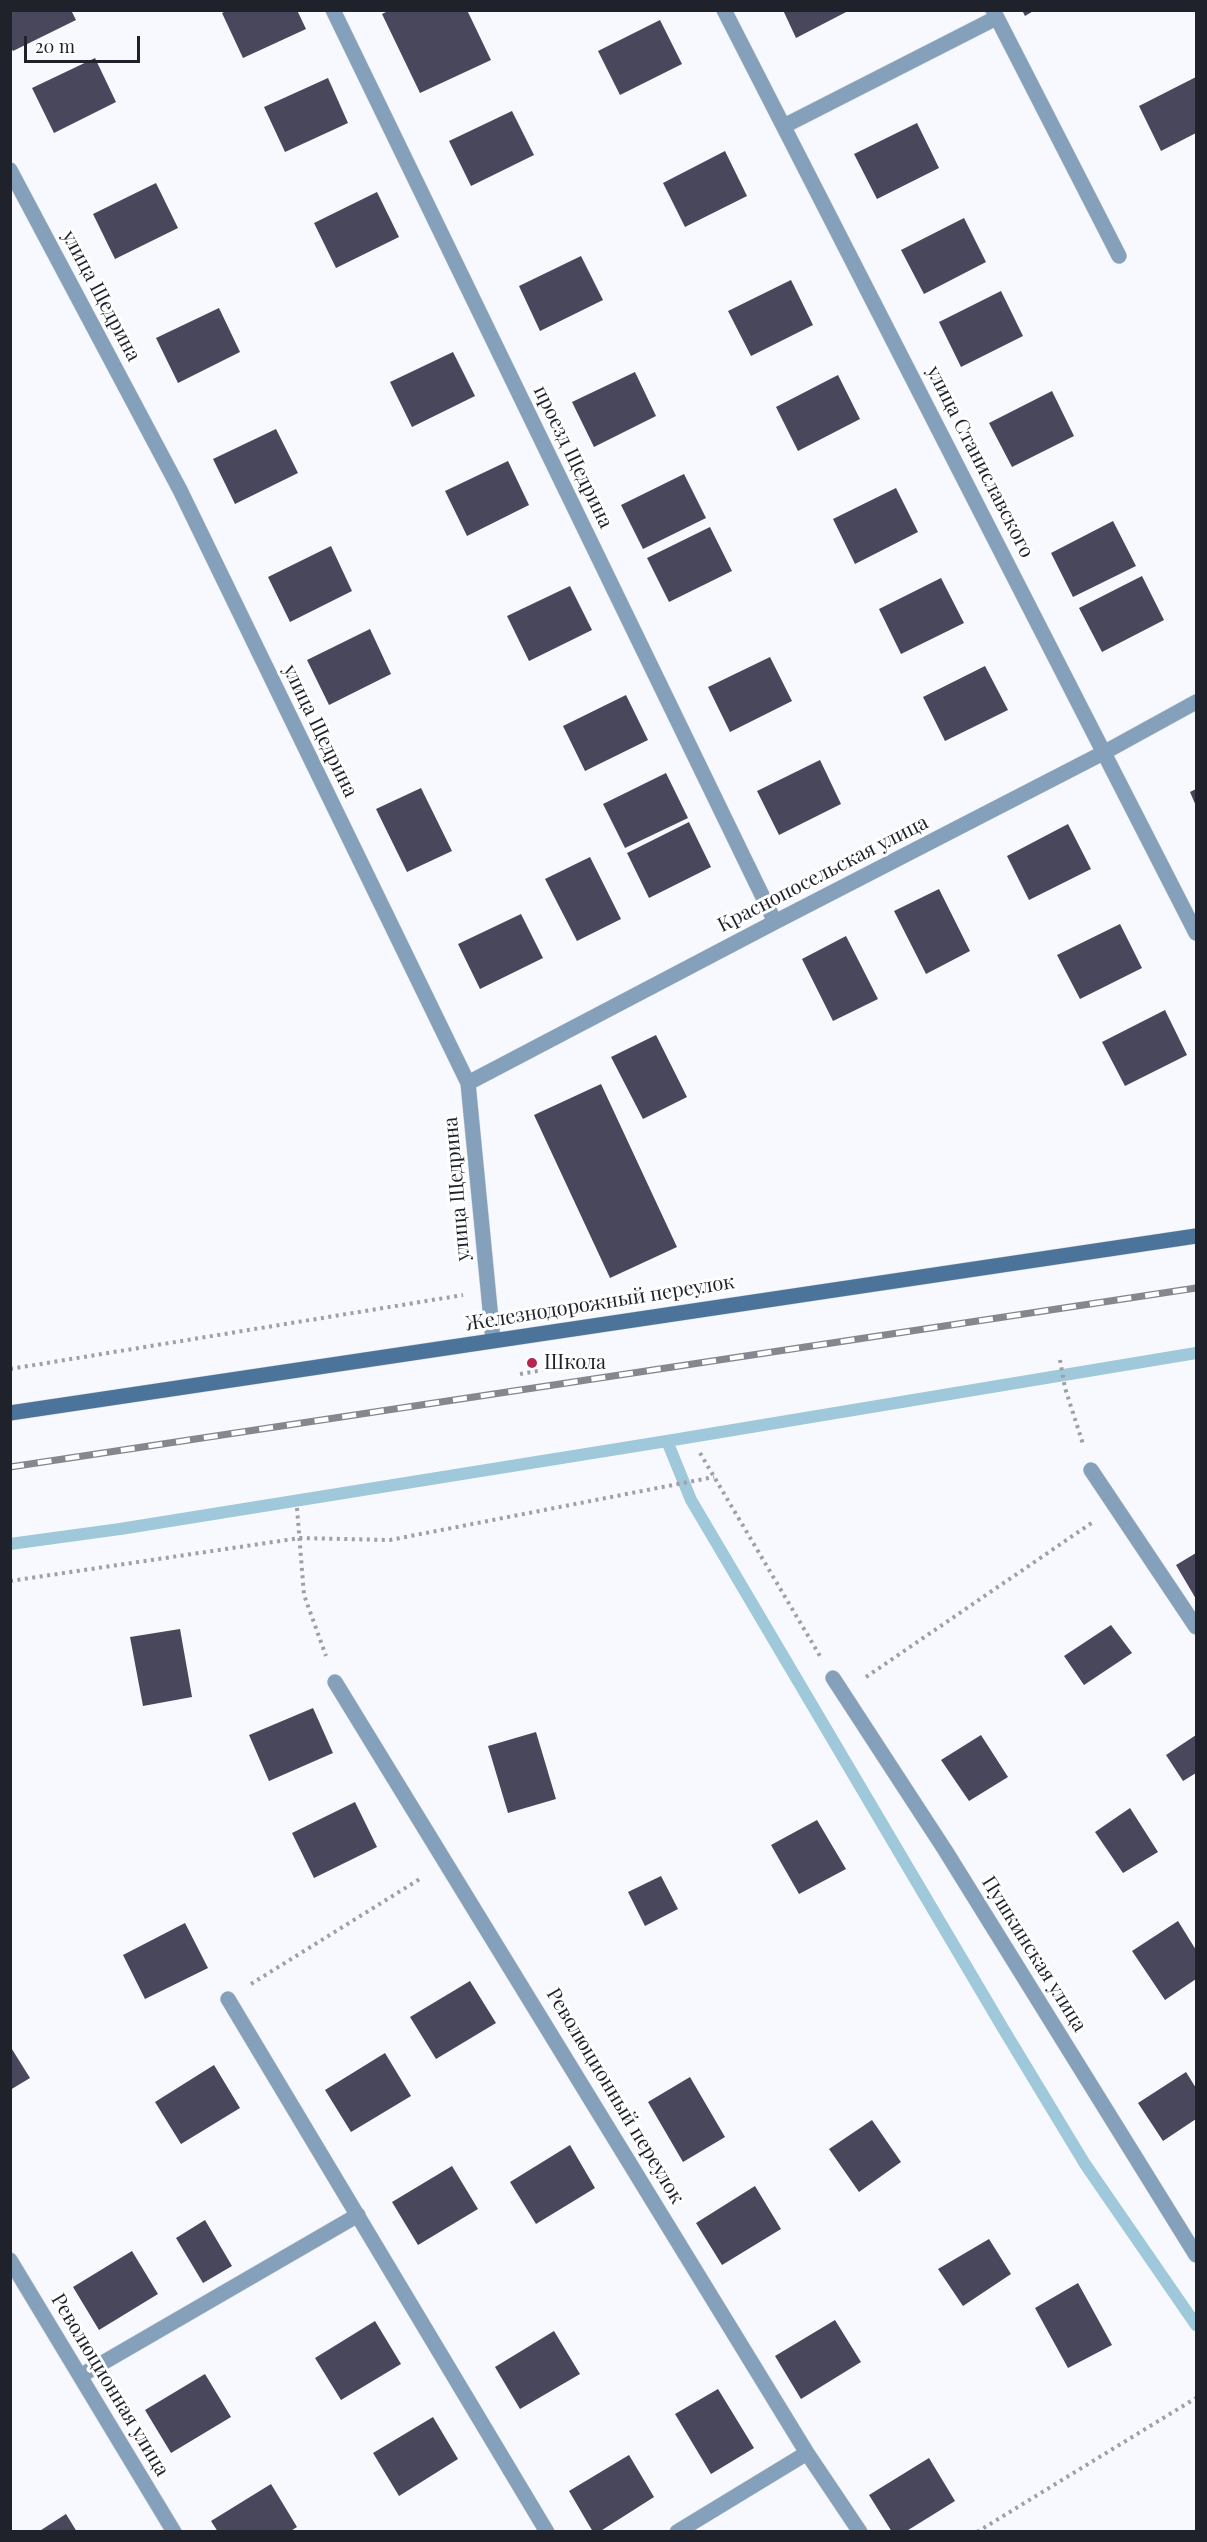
<!DOCTYPE html>
<html>
<head>
<meta charset="utf-8">
<style>
	body { margin:0 }
	#map { position:relative; width:1207px; height:2542px; overflow:hidden; background:#f7f9fe; font-family:"Playfair Display",serif }
	canvas { display:block }
	.frame { position:absolute; inset:0; border:12px solid #1f222b; pointer-events:none }
	.scale { position:absolute; left:24px; top:36px; width:116px; height:27px; box-sizing:border-box; border:3px solid #1f222b; border-top:0; padding-left:8px; font-size:18px; line-height:21px; white-space:nowrap; color:#1f222b; -webkit-text-stroke:4px #fff; paint-order:stroke }
</style>
</head>
<body>
<div id="map">
<canvas width="1207" height="2542"></canvas>
<div class="frame"></div>
<div class="scale">20 m</div>
</div>
<script>
const g = document.querySelector('canvas').getContext('2d');
g.lineJoin = 'round';
const toPath = rows => new Path2D(rows.map(r => 'M' + r).join(''));
function stroke(path, color, width, dash) { g.strokeStyle = color; g.lineWidth = width; g.lineCap = dash ? 'butt' : 'round'; g.setLineDash(dash || []); g.stroke(path); }
function paint(path, color) { g.fillStyle = color; g.fill(path, 'evenodd'); }
function label(font, color, halo, rows, align = 'center') {
  g.font = font + ' "Playfair Display",serif'; g.lineWidth = 6; g.setLineDash([]); g.textBaseline = 'middle'; g.strokeStyle = halo; g.fillStyle = color; for (const [text, x, y, turn = 0] of rows) {
    g.save(); g.translate(x, y); g.rotate((+turn || 0) * Math.PI / 180); g.textAlign = isNaN(turn) ? turn : align; if (halo) g.strokeText(text, 0, 0); g.fillText(text, 0, 0); g.restore();
  }
}
const stream = toPath([
	[667,1441,691,1500,1004,2030,1085,2164,1196,2325],
	[10,1544,120,1529,667,1441,1196,1353]
]);
const building = toPath([
	[10,10,71,10,76,20,13,51,10,46],
	[228,10,297,10,306,29,243,58,222,13],
	[390,10,467,10,491,60,420,93,382,14],
	[783,10,850,10,796,38],
	[1022,10,1035,10,1025,16],
	[660,20,682,64,620,95,598,51],
	[95,58,116,102,54,133,32,88],
	[1196,77,1196,133,1161,151,1139,106],
	[328,78,348,123,285,152,264,107],
	[512,111,534,155,471,186,449,141],
	[917,123,939,168,877,199,854,154],
	[725,151,747,196,685,227,663,183],
	[156,183,178,228,115,259,93,214],
	[377,192,399,237,336,268,314,223],
	[964,218,986,262,924,294,901,250],
	[581,256,603,300,540,331,519,286],
	[791,280,813,325,751,356,728,311],
	[1001,291,1023,336,961,367,939,322],
	[219,308,240,352,178,383,156,338],
	[453,352,475,396,412,427,390,382],
	[635,372,656,416,594,447,572,402],
	[838,375,860,419,798,451,776,407],
	[1052,391,1074,436,1012,467,989,423],
	[276,429,298,473,235,504,213,459],
	[508,461,529,505,467,536,445,491],
	[684,474,706,518,643,549,621,505],
	[896,488,918,532,855,564,833,519],
	[1113,521,1136,566,1073,597,1051,553],
	[710,527,732,571,669,602,647,558],
	[331,546,352,591,290,622,268,577],
	[1142,576,1164,620,1102,652,1079,608],
	[941,578,964,623,901,654,879,609],
	[570,586,592,630,529,661,507,616],
	[370,629,391,674,329,705,307,660],
	[770,657,792,701,730,732,708,687],
	[985,666,1008,710,945,741,923,697],
	[626,695,648,740,585,771,563,726],
	[820,760,841,804,779,835,757,791],
	[666,773,688,818,625,848,603,804],
	[421,788,452,851,407,872,376,809],
	[1196,789,1196,806,1190,792],
	[689,822,711,867,649,898,627,853],
	[1068,824,1091,869,1029,900,1007,856],
	[590,857,621,919,577,941,545,879],
	[939,889,970,951,926,974,894,911],
	[521,914,543,958,480,989,458,944],
	[1120,924,1142,968,1080,999,1057,955],
	[846,936,878,999,833,1021,802,959],
	[1165,1010,1187,1055,1125,1086,1102,1042],
	[656,1035,687,1097,643,1119,611,1057],
	[601,1084,677,1247,610,1278,534,1115],
	[1196,1553,1196,1599,1176,1565],
	[1111,1625,1132,1653,1084,1685,1064,1656],
	[180,1629,192,1697,143,1706,130,1637],
	[313,1708,333,1753,269,1781,249,1735],
	[536,1732,556,1799,508,1813,488,1746],
	[981,1735,1008,1777,969,1801,941,1760],
	[1196,1735,1196,1773,1183,1781,1166,1755],
	[355,1802,377,1847,314,1878,292,1833],
	[1130,1808,1158,1852,1123,1873,1095,1832],
	[817,1820,846,1869,799,1894,771,1845],
	[661,1876,678,1909,645,1926,628,1892],
	[1178,1921,1196,1950,1196,1979,1165,2000,1132,1951],
	[185,1923,208,1968,145,1999,123,1955],
	[470,1981,496,2023,436,2059,410,2017],
	[10,2046,30,2078,10,2090],
	[385,2053,411,2096,351,2132,325,2090],
	[214,2065,240,2108,181,2144,155,2102],
	[1186,2072,1196,2088,1196,2119,1163,2141,1138,2103],
	[690,2077,725,2137,683,2162,648,2102],
	[872,2120,901,2162,859,2192,829,2149],
	[570,2145,595,2188,536,2224,510,2182],
	[452,2166,478,2209,418,2245,392,2202],
	[755,2186,781,2229,722,2265,696,2223],
	[205,2220,232,2266,203,2283,176,2238],
	[989,2239,1011,2274,963,2306,938,2269],
	[132,2251,158,2294,99,2330,73,2287],
	[1078,2283,1112,2345,1068,2368,1035,2308],
	[835,2320,861,2362,801,2399,775,2356],
	[375,2321,401,2364,341,2400,315,2358],
	[554,2331,580,2374,520,2409,495,2367],
	[205,2374,231,2417,171,2453,145,2410],
	[718,2389,754,2448,711,2474,675,2414],
	[433,2417,458,2459,399,2496,373,2453],
	[629,2455,654,2497,599,2532,593,2532,569,2491],
	[929,2458,955,2501,905,2532,892,2532,869,2495],
	[271,2484,297,2527,289,2532,218,2532,211,2521],
	[66,2514,77,2532,38,2532]
]);
const path = toPath([
	[1060,1360,1065,1388,1083,1444],
	[10,1369,463,1295],
	[520,1374,600,1360,599,1352],
	[700,1453,820,1656],
	[297,1508,304,1595,326,1656],
	[10,1581,300,1538,390,1540,714,1477],
	[866,1677,1093,1522],
	[251,1984,423,1877],
	[977,2532,1196,2398]
]);
const street = toPath([
	[333,10,775,922],
	[724,10,1196,933],
	[993,10,1119,256],
	[784,126,996,18],
	[10,170,180,490,468,1083,493,1340],
	[468,1083,775,922,1105,752,1196,702],
	[1091,1470,1196,1627],
	[833,1678,945,1850,1196,2255],
	[335,1682,807,2453,860,2532],
	[228,1999,547,2532],
	[10,2260,174,2532],
	[80,2376,358,2215],
	[677,2532,807,2453]
]);
const secondary = toPath([
	[10,1413,1196,1236]
]);
const rail = toPath([
	[10,1467,1196,1288]
]);
const markers = [
	[532,1363,6,"#b62550"]
];
const streetNames = [
	["улица Щедрина",101,296,62],
	["проезд Щедрина",573,457,64],
	["улица Станиславского",980,462,63],
	["улица Щедрина",320,731,64],
	["Краснопосельская улица",823,874,-27],
	["улица Щедрина",457,1189,-95],
	["Железнодорожный переулок",600,1303,-9],
	["Пушкинская улица",1034,1954,58],
	["Революционный переулок",615,2096,59],
	["Революционная улица",110,2385,59]
];
const poiNames = [
	["Школа",544,1363]
];
stroke(stream, '#9fc8db', 12);
paint(building, '#49475c');
stroke(street, '#d4d7dc', 16);
stroke(secondary, '#d4d7dc', 16);
stroke(path, '#9ea0a7', 4, [3, 4.5]);
stroke(street, '#84a0ba', 15);
stroke(secondary, '#4c749a', 15);
stroke(rail, '#85878e', 7);
stroke(rail, '#fff', 4.5, [14]);
for (const [x, y, r, color] of markers) { const dot = new Path2D(); dot.arc(x, y, r, 0, 2 * Math.PI); g.fillStyle = color; g.fill(dot); stroke(dot, '#fff', 2); }
label('20px', '#1f222b', '#fff', streetNames);
label('20px', '#1f222b', '#fff', poiNames, 'left');
</script>
</body>
</html>
